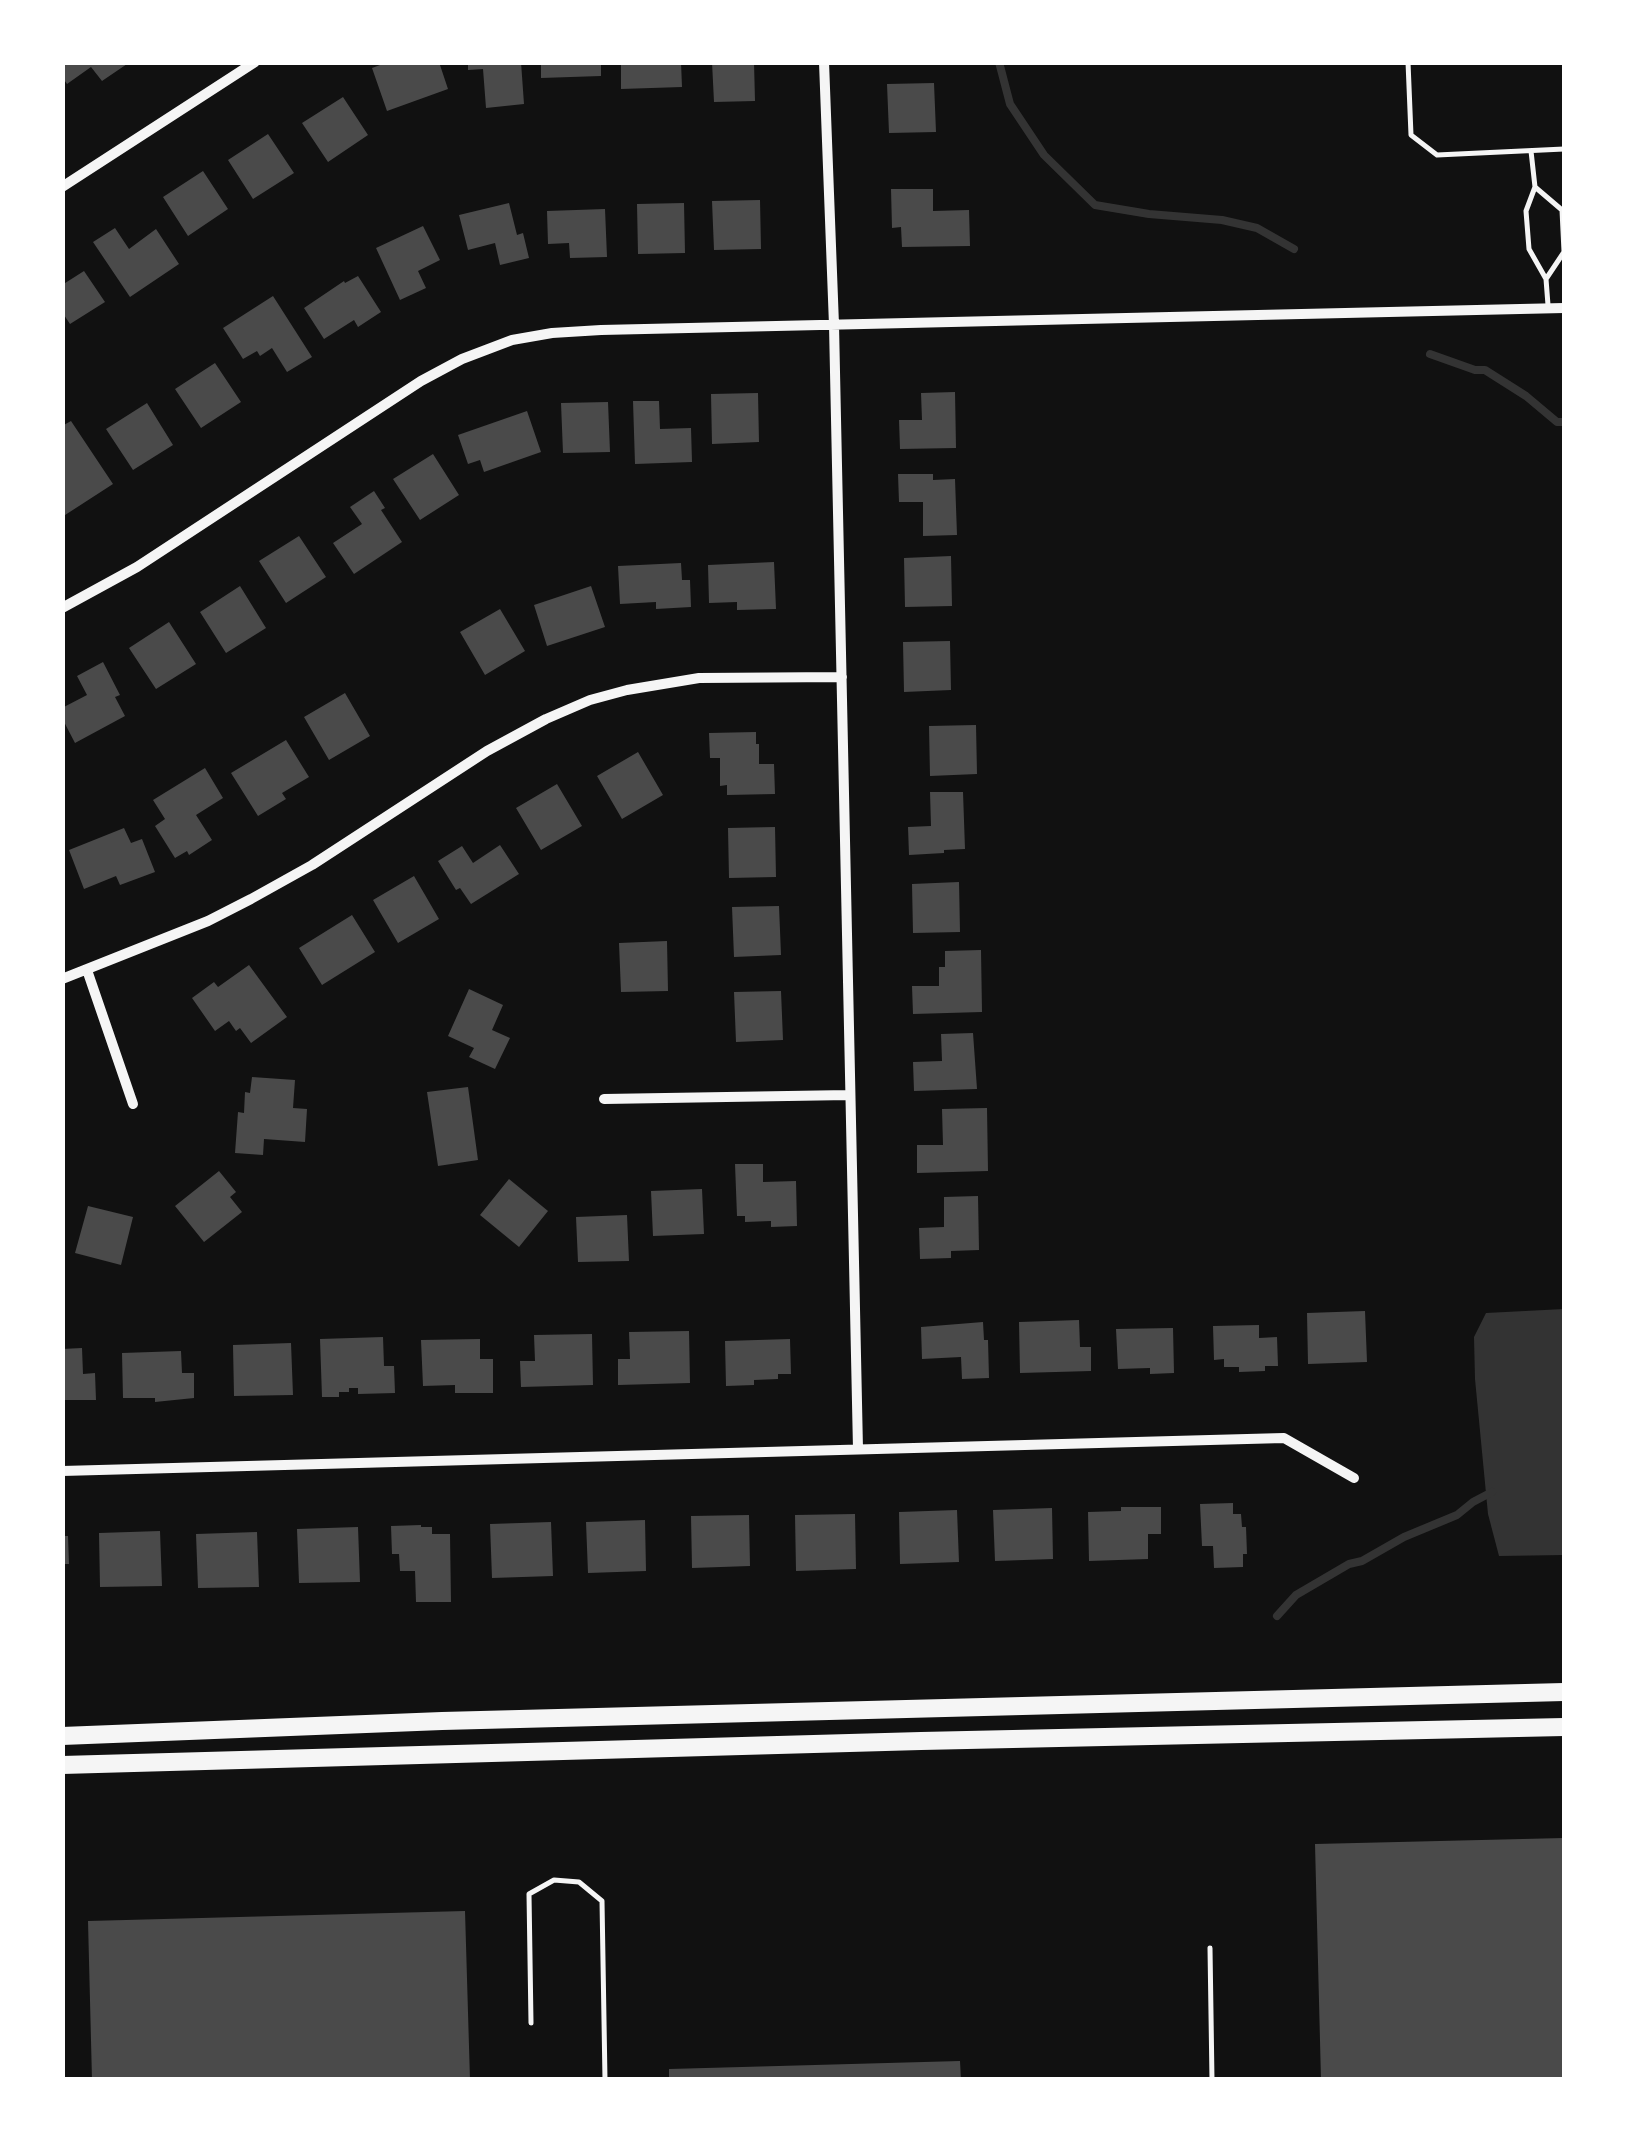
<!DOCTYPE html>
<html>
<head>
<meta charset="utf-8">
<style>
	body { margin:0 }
	#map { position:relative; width:1627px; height:2142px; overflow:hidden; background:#111; font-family:"Titillium Web",sans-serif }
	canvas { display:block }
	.frame { position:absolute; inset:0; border:65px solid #fff; pointer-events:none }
</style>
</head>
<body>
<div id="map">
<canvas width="1627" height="2142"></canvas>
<div class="frame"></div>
</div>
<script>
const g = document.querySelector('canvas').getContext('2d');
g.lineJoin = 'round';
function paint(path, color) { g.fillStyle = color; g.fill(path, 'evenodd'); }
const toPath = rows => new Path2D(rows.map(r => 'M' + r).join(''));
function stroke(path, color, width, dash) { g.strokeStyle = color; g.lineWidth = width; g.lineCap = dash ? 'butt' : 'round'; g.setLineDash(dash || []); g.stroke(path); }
const water = toPath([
	[1564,1309,1564,1555,1499,1556,1488,1514,1475,1379,1474,1337,1486,1313]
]);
const stream = toPath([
	[999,62,1010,104,1044,155,1095,205,1149,214,1222,220,1257,228,1294,249],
	[1430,354,1475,370,1485,370,1526,396,1557,422,1564,422],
	[1277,1616,1296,1595,1349,1564,1362,1561,1404,1537,1457,1515,1473,1502,1492,1492]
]);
const building = toPath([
	[62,62,130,62,102,81,91,67,67,84,62,77],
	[388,62,439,62,448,89,387,111,372,68],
	[468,62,521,62,524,104,486,108,483,69,468,70],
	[541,62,601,62,601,76,541,78],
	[621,62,681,62,682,87,621,89],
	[712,62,754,62,755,101,714,102],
	[934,83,936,132,889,133,887,84],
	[343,97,368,135,328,162,302,123],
	[268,134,294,173,253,199,228,160],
	[203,171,228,209,188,236,163,197],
	[891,189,933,189,933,211,969,210,970,246,902,247,901,227,892,228],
	[760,200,761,249,714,250,712,201],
	[509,203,517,235,523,233,529,258,500,265,495,243,468,250,459,215],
	[684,203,685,253,638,254,637,204],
	[605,209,607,257,570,258,569,243,548,244,547,211],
	[423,226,440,260,418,271,426,288,400,300,376,248],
	[115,228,129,249,156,229,179,264,130,297,93,242],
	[84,271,105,302,70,324,62,312,62,285],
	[358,276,381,312,358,327,354,320,324,339,304,308,344,281,345,283],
	[273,296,312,357,287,372,272,348,260,356,257,351,243,359,223,328],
	[215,363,241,402,201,428,175,389],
	[955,392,956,448,900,449,899,420,922,420,921,393],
	[758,393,759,442,712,444,711,394],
	[633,401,659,401,660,429,691,428,692,462,635,464],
	[608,402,610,452,563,453,561,403],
	[147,403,173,445,133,470,106,429],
	[527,411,541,452,484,472,480,460,468,464,458,435],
	[71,421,113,484,62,517,62,426],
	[433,454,459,495,420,520,393,479],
	[898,474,933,474,933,480,955,479,957,535,923,536,923,502,899,502],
	[374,491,385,508,381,510,402,542,354,574,333,543,362,524,350,507],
	[299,536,326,577,286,603,259,561],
	[951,556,952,606,905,607,904,558],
	[774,562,776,609,737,610,737,602,709,603,708,565],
	[681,563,682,580,690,580,691,607,656,609,656,602,620,604,618,566],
	[240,586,266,628,226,653,200,612],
	[591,586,605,627,547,646,534,605],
	[500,609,525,651,485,675,460,632],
	[169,622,196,664,156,689,129,648],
	[950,641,951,690,904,692,903,642],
	[103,662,120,695,115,697,125,716,75,743,62,718,62,708,87,695,77,676],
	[345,693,370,736,329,760,304,717],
	[976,725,977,774,930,776,929,726],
	[756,732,756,744,759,744,759,764,774,764,775,794,727,795,727,785,720,786,720,758,710,758,709,733],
	[286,740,309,777,282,793,286,799,258,816,231,773],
	[638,752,663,795,622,819,597,776],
	[205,768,223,798,196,815,212,840,189,855,187,851,175,858,155,826,165,819,153,800],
	[557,784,582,826,541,850,516,808],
	[930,792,963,792,965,849,944,850,944,853,909,855,908,827,931,826],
	[775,827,776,877,729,878,728,828],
	[124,828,131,843,142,839,155,872,120,885,116,876,84,889,69,850],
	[500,845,519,874,471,904,460,888,456,890,438,861,462,846,473,863],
	[414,876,439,919,398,943,373,900],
	[959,882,960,932,913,933,912,884],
	[779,906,781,955,734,957,732,907],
	[352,915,375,952,322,985,299,948],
	[667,941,668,991,621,992,619,943],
	[981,950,982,1012,913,1014,912,986,939,986,939,967,945,967,945,951],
	[249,965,287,1017,251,1043,240,1028,236,1031,229,1021,215,1031,192,998,214,982,218,987],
	[469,989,503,1005,492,1030,510,1038,495,1069,469,1057,474,1048,448,1036],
	[781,991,783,1040,736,1042,734,992],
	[973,1033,977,1089,914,1091,913,1062,942,1061,941,1034],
	[252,1077,295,1080,293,1108,307,1109,305,1142,264,1139,263,1155,235,1153,238,1112,244,1113,245,1092,250,1093],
	[468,1087,478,1160,438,1166,427,1092],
	[987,1108,988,1171,917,1173,917,1145,943,1145,942,1109],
	[735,1164,763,1164,763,1182,796,1181,797,1226,771,1227,771,1221,745,1222,745,1216,737,1216],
	[219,1171,236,1192,230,1197,242,1212,204,1242,175,1206],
	[509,1179,548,1211,519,1247,480,1215],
	[702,1189,704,1234,653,1236,651,1191],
	[978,1196,979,1250,951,1251,951,1258,920,1259,919,1228,944,1227,944,1197],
	[88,1206,133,1217,121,1265,75,1253],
	[627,1215,629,1261,578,1262,576,1217],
	[1365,1311,1367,1362,1308,1364,1307,1313],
	[1079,1320,1080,1347,1091,1347,1091,1371,1020,1373,1019,1322],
	[983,1322,984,1340,988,1340,989,1378,962,1379,961,1357,922,1359,921,1327],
	[1259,1325,1259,1338,1277,1337,1278,1366,1265,1366,1265,1371,1239,1372,1239,1367,1224,1367,1224,1359,1214,1360,1213,1326],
	[1173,1328,1174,1373,1150,1374,1150,1368,1118,1369,1116,1329],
	[689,1331,690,1383,618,1385,618,1359,630,1359,629,1332],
	[592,1334,593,1385,521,1387,520,1361,535,1361,534,1335],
	[383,1337,384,1366,394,1366,395,1393,358,1394,358,1388,349,1388,349,1392,339,1392,339,1397,322,1397,320,1339],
	[480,1339,480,1359,493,1359,493,1393,455,1393,455,1385,423,1386,421,1340],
	[790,1339,791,1374,778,1374,778,1379,754,1380,754,1385,726,1386,725,1341],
	[291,1343,293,1395,234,1396,233,1345],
	[82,1348,83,1374,95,1373,96,1400,62,1400,62,1349],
	[181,1351,182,1373,194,1373,194,1398,155,1402,155,1398,123,1398,122,1353],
	[1233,1503,1233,1514,1241,1514,1242,1527,1246,1527,1247,1554,1243,1554,1243,1567,1214,1568,1213,1546,1202,1546,1200,1504],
	[1121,1507,1161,1507,1161,1534,1148,1534,1148,1559,1089,1561,1088,1512,1121,1511],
	[1052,1508,1053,1559,995,1561,993,1510],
	[957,1510,959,1562,900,1564,899,1512],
	[855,1514,856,1569,796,1571,795,1515],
	[749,1515,750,1566,692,1568,691,1516],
	[645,1520,646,1571,588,1573,586,1522],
	[551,1522,553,1576,492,1578,490,1524],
	[421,1525,421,1527,432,1527,432,1534,450,1534,451,1602,416,1602,415,1571,400,1571,399,1554,392,1554,391,1526],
	[358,1527,360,1582,299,1583,297,1529],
	[160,1531,162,1586,100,1587,99,1533],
	[257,1532,259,1587,198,1588,196,1534],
	[62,1536,68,1536,69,1564,62,1564],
	[1564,1838,1564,2080,1321,2080,1315,1844],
	[465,1911,470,2080,92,2080,88,1921],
	[960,2061,961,2080,669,2080,669,2069]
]);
const service = toPath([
	[1408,62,1411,135,1437,155,1564,149],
	[1531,151,1535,187,1526,211,1529,249,1546,279,1548,305],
	[1535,187,1562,210,1564,252,1546,279],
	[1210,1948,1212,2080],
	[531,2023,529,1894,554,1880,579,1882,602,1901,605,2080]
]);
const minor = toPath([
	[824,62,834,325,858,1449],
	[62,187,255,62],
	[62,608,137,567,421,381,462,359,512,340,552,333,601,330,1564,308],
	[87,970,133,1104],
	[62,979,208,921,251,899,312,865,487,751,546,719,590,700,627,690,699,678,842,677],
	[604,1099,849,1095],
	[62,1471,1284,1438,1354,1478]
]);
const motorway = toPath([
	[62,1736,442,1721,1564,1692],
	[62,1765,921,1741,1564,1727]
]);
paint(water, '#333');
stroke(stream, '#333', 8);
paint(building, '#4a4a4a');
stroke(service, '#f5f5f5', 5);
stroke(minor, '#f5f5f5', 10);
stroke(motorway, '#f5f5f5', 18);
</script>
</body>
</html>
